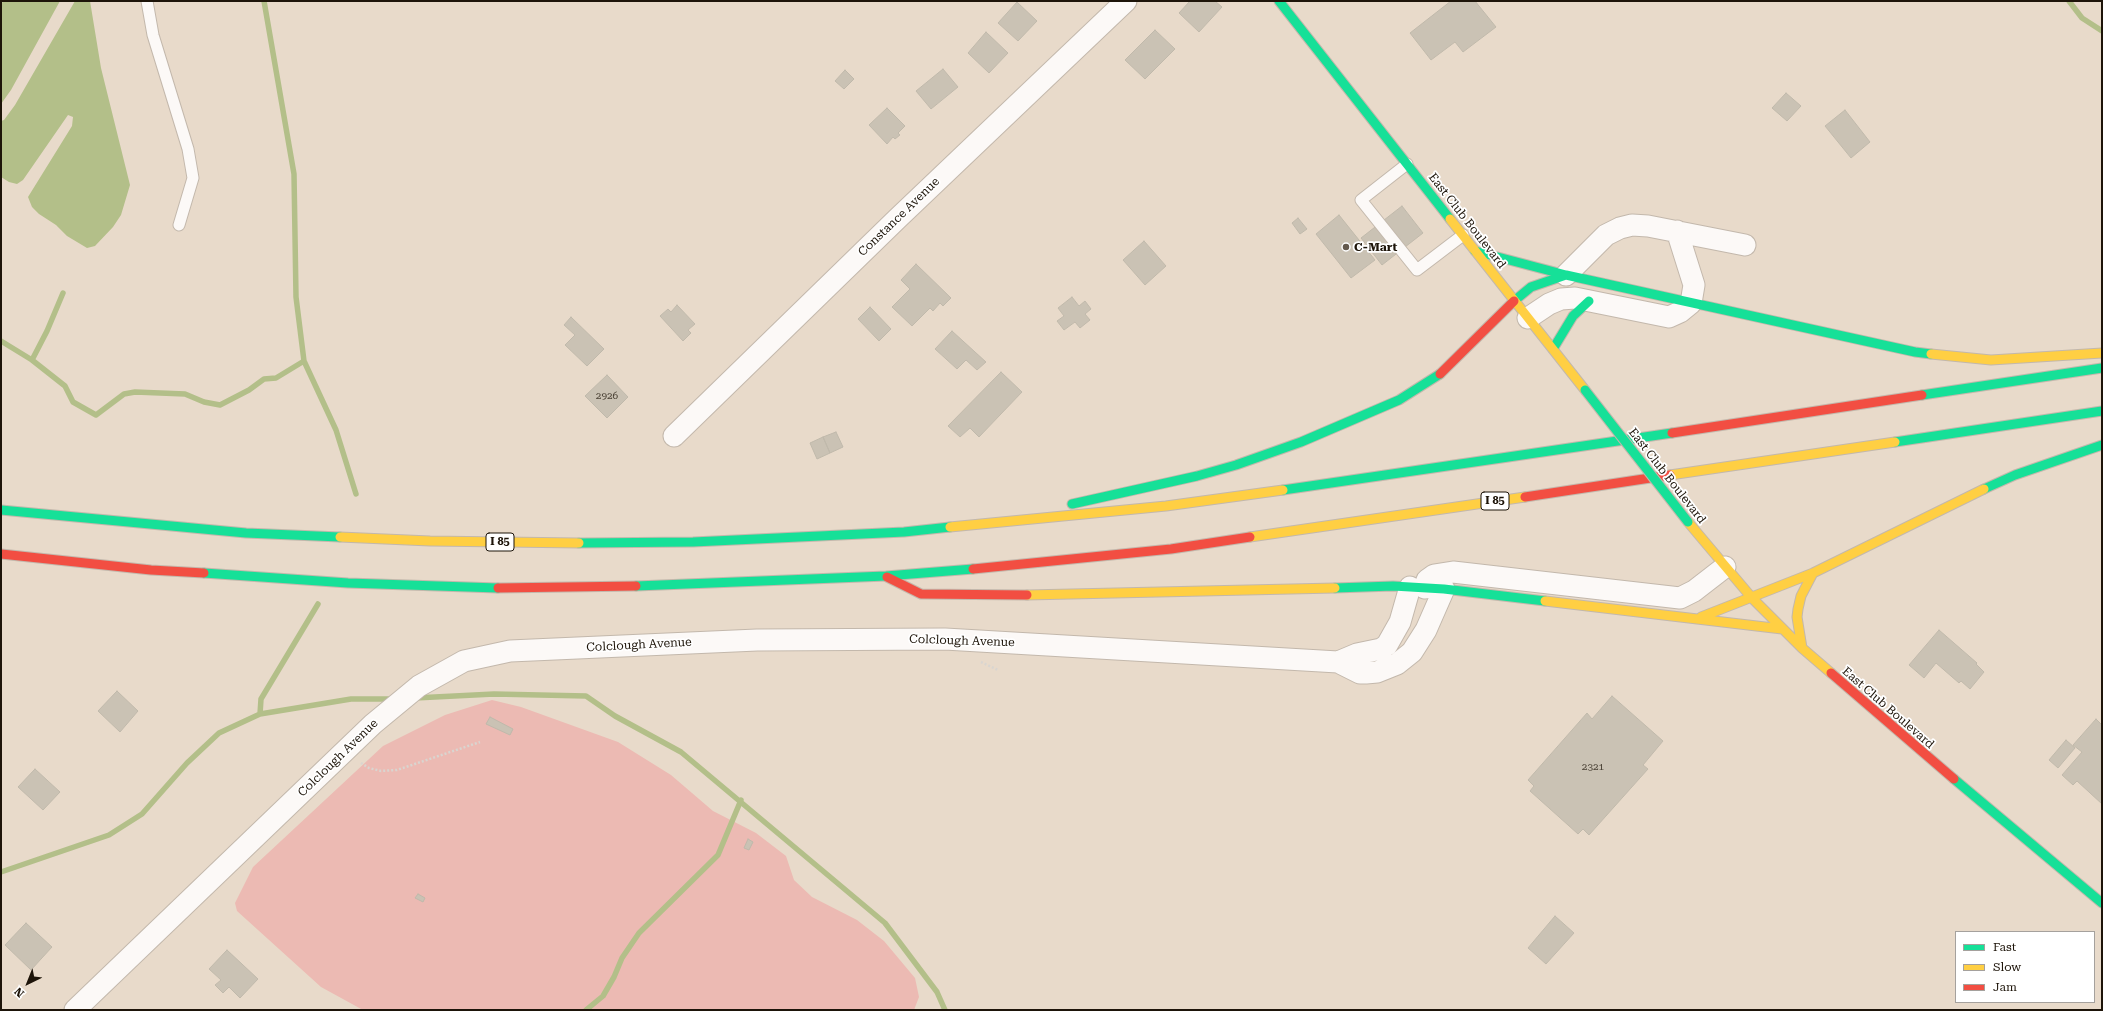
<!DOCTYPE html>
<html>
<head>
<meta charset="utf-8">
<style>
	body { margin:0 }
	#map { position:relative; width:2103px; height:1011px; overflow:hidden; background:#e8daca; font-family:"Roboto Serif",serif }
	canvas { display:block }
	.frame { position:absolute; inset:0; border:2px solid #1d1409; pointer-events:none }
	.legend { position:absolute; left:1955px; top:931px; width:140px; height:72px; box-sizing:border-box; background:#fff; border:1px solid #a5a19d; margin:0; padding:5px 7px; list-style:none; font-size:12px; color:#1d1409 }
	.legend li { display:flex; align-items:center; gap:8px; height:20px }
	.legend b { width:20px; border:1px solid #a5a19d }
	.north { position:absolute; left:8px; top:963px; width:40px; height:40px; -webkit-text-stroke:3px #fff; paint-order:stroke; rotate:223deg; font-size:11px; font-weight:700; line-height:16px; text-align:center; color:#1d1409 }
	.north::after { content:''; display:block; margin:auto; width:14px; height:18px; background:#1d1409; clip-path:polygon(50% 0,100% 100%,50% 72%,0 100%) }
</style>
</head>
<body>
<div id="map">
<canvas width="2103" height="1011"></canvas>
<div class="frame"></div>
<ul class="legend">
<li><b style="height:5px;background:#16e098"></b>Fast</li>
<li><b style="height:5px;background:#ffcf43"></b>Slow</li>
<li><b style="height:5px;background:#f24e42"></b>Jam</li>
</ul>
<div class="north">N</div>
</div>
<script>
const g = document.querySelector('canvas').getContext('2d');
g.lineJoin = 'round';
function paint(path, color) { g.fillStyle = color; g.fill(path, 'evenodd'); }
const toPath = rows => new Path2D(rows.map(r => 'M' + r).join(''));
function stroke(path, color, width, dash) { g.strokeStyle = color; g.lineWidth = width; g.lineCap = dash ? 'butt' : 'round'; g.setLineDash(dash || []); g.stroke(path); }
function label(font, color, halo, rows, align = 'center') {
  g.font = font + ' "Roboto Serif",serif'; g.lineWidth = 3.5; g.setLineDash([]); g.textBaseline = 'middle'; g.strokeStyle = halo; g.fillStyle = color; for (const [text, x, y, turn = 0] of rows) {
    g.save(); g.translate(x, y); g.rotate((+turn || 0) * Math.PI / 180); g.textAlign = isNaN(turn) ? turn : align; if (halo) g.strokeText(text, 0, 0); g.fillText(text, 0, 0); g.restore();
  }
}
const green = toPath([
	[492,700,521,707,618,742,671,775,713,811,756,833,786,856,794,880,812,897,857,920,884,941,915,978,919,997,914,1010,363,1010,321,987,237,911,235,903,253,867,383,746,445,715]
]);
const water = toPath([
	[3,1,60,1,11,90,1,104,1,5],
	[75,1,90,1,101,68,130,185,121,215,113,227,95,246,87,248,67,236,56,225,39,214,32,207,28,197,72,126,73,117,68,115,23,180,17,184,9,182,1,177,1,121,4,120,15,105]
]);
const stream = toPath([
	[264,1,294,174,296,297,304,361,336,430,356,494],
	[2069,1,2082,18,2102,31],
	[1,341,32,360,65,386,73,402,96,415,124,394,135,392,185,394,204,402,220,405,249,390,264,379,276,378,304,361],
	[32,360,47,331,63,293],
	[415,698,494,694,586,696,615,716,681,752,885,923,937,992,945,1010],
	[260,714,261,699,318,604],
	[1,872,109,835,142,814,187,763,219,733,260,714,351,699,392,699],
	[586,1010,603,996,614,977,622,958,639,933,718,855,741,800]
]);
const building = toPath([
	[1190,1,1215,1,1222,7,1199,32,1179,13,1190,1],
	[1451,1,1475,1,1496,27,1463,52,1455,42,1431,60,1410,33,1451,1],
	[1017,2,1037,21,1018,41,998,23,1017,2],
	[1155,30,1175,49,1145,79,1125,60,1155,30],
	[986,32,1008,53,989,73,968,53,986,32],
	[943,69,958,87,931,109,916,91,943,69],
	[845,70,854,79,844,89,835,81,845,70],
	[1786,93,1801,106,1787,121,1772,108,1786,93],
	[887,108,905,126,898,133,900,135,895,139,893,137,887,144,869,125,887,108],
	[1845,110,1870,142,1851,158,1825,126,1845,110],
	[1402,206,1423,233,1382,265,1361,238,1402,206],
	[1339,215,1375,260,1351,278,1316,234,1339,215],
	[1298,218,1307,229,1300,234,1292,223,1298,218],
	[1144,241,1166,266,1145,285,1123,260,1144,241],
	[916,264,951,298,943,306,940,303,933,311,930,308,912,326,892,307,910,289,901,280,916,264],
	[1072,297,1079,306,1085,301,1091,309,1085,314,1090,320,1080,328,1075,322,1064,330,1057,321,1064,316,1058,308,1072,297],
	[677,305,695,324,688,330,691,333,683,341,660,316,668,309,671,312,677,305],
	[870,307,891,329,879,341,858,319,870,307],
	[571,317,604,349,587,366,565,345,575,335,564,325,571,317],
	[952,331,986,362,977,370,966,360,957,369,935,349,952,331],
	[1001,372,1022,392,979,437,970,428,960,437,948,426,1001,372],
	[607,375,628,397,607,418,585,396,607,375],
	[836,432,843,447,830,453,823,437,836,432],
	[823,437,830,453,817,459,810,443,823,437],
	[1939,630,1977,663,1976,664,1984,672,1970,689,1961,681,1959,683,1936,663,1924,678,1909,665,1939,630],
	[117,691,138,711,120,732,98,711,117,691],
	[1612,696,1663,741,1643,765,1648,769,1589,835,1583,829,1578,834,1530,791,1534,786,1528,780,1587,713,1592,719,1612,696],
	[490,717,513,729,510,735,486,724,490,717],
	[2096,719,2102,725,2102,804,2077,781,2073,785,2062,775,2082,752,2073,745,2096,719],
	[2066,740,2075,748,2058,768,2049,760,2066,740],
	[35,769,60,792,43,810,18,787,35,769],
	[748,839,753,842,749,850,744,848,748,839],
	[418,894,425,898,423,902,415,898,418,894],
	[1555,916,1574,933,1546,964,1528,948,1555,916],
	[26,923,52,947,31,970,5,945,26,923],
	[227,950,258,979,240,998,229,987,223,993,215,985,221,980,209,969,227,950]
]);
const path = toPath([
	[981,662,998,670],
	[361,763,369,768,381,771,397,770,480,742]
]);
const lane = toPath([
	[147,1,153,35,188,149,193,178,179,225],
	[1407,164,1361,200,1417,270,1463,235]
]);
const street = toPath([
	[1566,275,1606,235,1620,228,1632,225,1648,226,1745,245],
	[1528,318,1549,304,1561,299,1575,298,1669,317,1680,312,1691,303,1694,285,1677,231],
	[674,436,897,219,1126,1],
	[1425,588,1427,580,1434,575,1453,572,1680,598,1694,591,1725,567],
	[1338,662,1357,654,1381,649,1387,645,1400,622,1410,587],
	[75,1010,373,724,419,686,464,661,510,651,757,640,945,639,1338,662,1360,673,1366,673,1377,672,1397,664,1412,652,1426,630,1444,589]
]);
const fast = toPath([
	[1279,1,1450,219],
	[1475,251,1566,275],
	[1566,275,1915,352,1931,354],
	[1514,301,1531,287,1566,275],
	[1553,349,1573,316,1589,301],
	[1922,395,2102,368],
	[1895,442,2102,411],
	[1984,489,2015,475,2102,445],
	[1283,490,1672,433],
	[1072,504,1197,476,1236,465,1301,442,1399,400,1440,374],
	[1,510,246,533,340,537],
	[579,543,693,542,904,532,950,527],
	[204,573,348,583,498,588],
	[636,586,886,576,973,569],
	[1335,588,1393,586,1444,589,1545,601],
	[1954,779,2102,903]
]);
const slow = toPath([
	[1450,219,1585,390],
	[1931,354,1991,360,2102,353],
	[1670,475,1895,442],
	[1688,522,1752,598,1802,648,1831,673],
	[950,527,1166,506,1283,490],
	[340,537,430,541,579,543],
	[1250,537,1525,497],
	[1027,595,1335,588],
	[1545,601,1782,629],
	[1701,617,1813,573,1984,489],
	[1802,648,1797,617,1798,609,1801,596,1813,573]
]);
const jam = toPath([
	[1440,374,1514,301],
	[1672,433,1922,395],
	[1525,497,1670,475],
	[1,554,151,570,204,573],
	[973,569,1171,549,1250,537],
	[887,577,921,594,1027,595],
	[498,588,636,586],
	[1831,673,1954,779]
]);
const fastBridge = toPath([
	[1585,390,1688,522]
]);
const markers = [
	[1346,247,4,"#64594d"]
];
const numberNames = [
	["2926",607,396],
	["2321",1593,767]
];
const shields = [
	[1495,501,28],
	[500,542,28]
];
const shieldNames = [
	["I 85",1495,501],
	["I 85",500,542]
];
const streetNames = [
	["Constance Avenue",899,217,-44],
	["East Club Boulevard",1467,221,52],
	["East Club Boulevard",1667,476,52],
	["Colclough Avenue",962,641,2],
	["Colclough Avenue",639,645,-3],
	["East Club Boulevard",1888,708,41],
	["Colclough Avenue",338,758,-44]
];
const poiNames = [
	["C-Mart",1354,247]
];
paint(green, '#ecbab3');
paint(water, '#b3bf89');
stroke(stream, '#b3bf89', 5.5);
paint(building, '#cac2b4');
stroke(building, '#c0b9ab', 1);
stroke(lane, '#c3b8ac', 13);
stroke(street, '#c3b8ac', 23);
stroke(fast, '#c3b8ac', 11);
stroke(slow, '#c3b8ac', 11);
stroke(jam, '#c3b8ac', 11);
stroke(path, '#d9d5d0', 2.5, [2, 2]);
stroke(lane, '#fcf9f7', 11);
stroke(street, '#fcf9f7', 21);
stroke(fast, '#16e098', 9);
stroke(slow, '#ffcf43', 9);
stroke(jam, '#f24e42', 9);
stroke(fastBridge, '#c3b8ac', 11, []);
stroke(fastBridge, '#16e098', 9);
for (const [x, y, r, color] of markers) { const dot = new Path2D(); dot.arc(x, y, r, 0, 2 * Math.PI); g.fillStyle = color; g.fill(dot); stroke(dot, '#fff', 1.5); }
label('10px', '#494034', null, numberNames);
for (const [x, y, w] of shields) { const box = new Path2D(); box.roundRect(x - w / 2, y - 9, w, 18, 3); g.fillStyle = '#fff'; g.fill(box); stroke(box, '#1d1409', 1); }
label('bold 11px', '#1d1409', null, shieldNames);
label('12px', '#1d1409', '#fff', streetNames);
label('bold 12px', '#1d1409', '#fff', poiNames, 'left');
</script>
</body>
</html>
